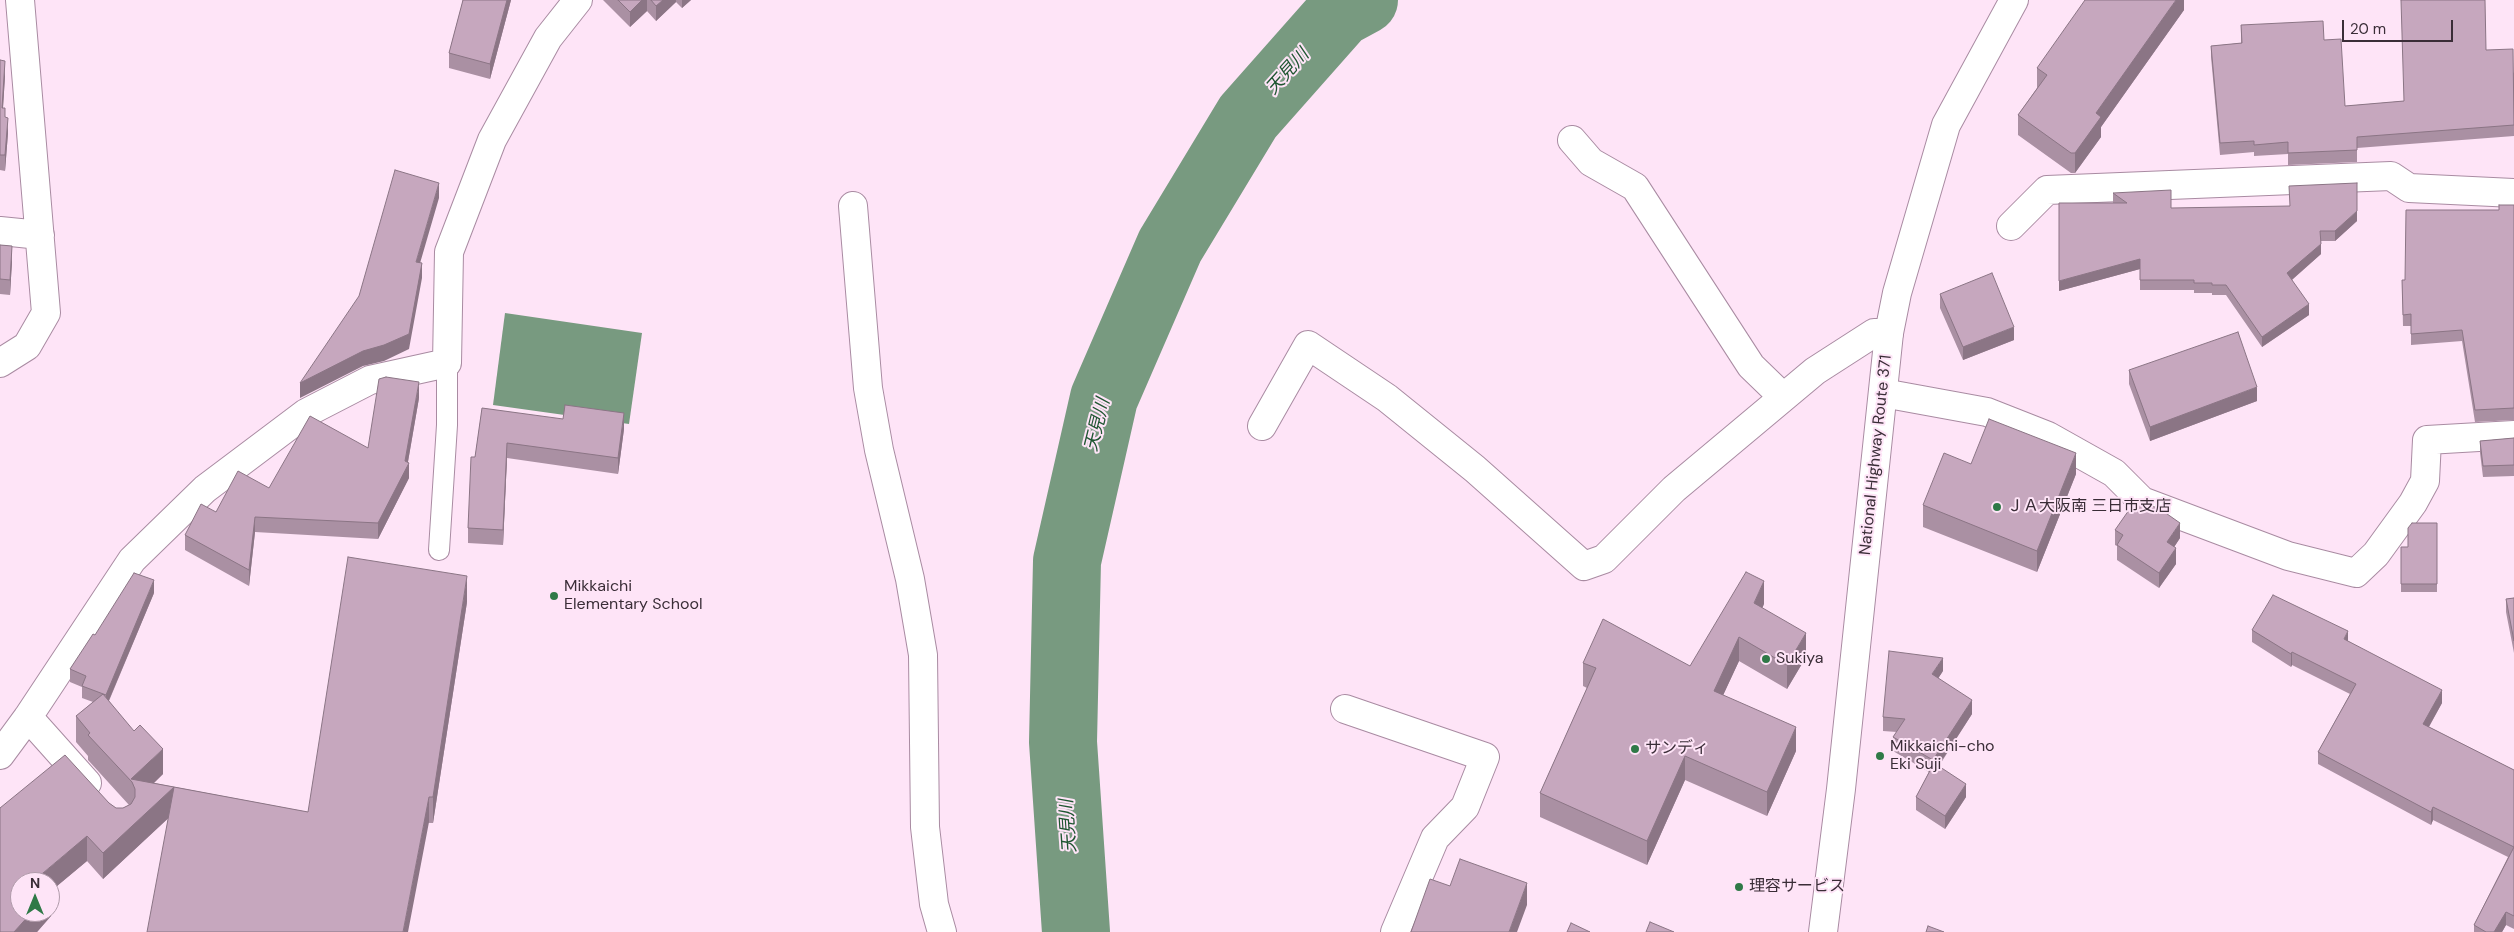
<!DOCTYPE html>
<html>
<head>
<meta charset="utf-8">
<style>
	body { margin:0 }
	#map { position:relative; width:2514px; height:932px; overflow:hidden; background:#fee4f7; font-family:"DM Sans",sans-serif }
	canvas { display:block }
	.north { position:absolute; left:10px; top:872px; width:50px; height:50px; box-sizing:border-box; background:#fee4f7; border:1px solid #b09baa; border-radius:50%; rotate:0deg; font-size:14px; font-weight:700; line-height:20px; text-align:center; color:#3a2d37 }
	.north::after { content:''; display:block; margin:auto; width:18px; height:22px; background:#2f7947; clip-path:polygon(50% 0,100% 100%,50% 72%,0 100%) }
	.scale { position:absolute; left:2342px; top:20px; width:111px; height:22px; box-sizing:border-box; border:2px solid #3a2d37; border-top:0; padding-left:6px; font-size:15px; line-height:18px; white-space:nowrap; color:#3a2d37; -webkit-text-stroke:4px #fee4f7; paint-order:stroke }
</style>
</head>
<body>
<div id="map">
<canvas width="2514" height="932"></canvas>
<div class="north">N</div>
<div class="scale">20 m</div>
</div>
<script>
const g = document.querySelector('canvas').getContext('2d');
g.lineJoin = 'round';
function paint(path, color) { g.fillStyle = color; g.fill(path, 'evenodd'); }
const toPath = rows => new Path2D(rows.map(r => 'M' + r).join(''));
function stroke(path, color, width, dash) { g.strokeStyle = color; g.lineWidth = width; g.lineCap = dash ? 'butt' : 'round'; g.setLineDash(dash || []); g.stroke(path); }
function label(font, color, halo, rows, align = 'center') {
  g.font = font + ' "DM Sans","Noto Sans JP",sans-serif'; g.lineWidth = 4; g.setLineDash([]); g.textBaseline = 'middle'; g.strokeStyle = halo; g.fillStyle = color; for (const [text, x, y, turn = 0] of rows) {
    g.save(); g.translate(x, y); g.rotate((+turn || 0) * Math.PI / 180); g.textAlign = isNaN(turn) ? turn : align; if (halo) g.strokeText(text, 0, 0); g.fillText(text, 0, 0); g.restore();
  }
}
const water = toPath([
	[505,313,642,333,629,424,493,405]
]);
const river = toPath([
	[1076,932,1063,742,1067,561,1104,398,1170,246,1248,117,1340,13,1364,0]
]);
const lane = toPath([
	[439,550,447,425,447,363]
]);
const street = toPath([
	[1572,140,1591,162,1635,187,1751,366,1782,396],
	[853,206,868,388,879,450,910,579,923,655,925,827,934,904,942,932],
	[2011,226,2047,190,2391,176,2409,188,2514,193],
	[0,231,40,235],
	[0,363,27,346,46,313,20,0],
	[1883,393,1987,412,2048,436,2114,473,2142,501,2288,556,2356,573,2376,554,2413,503,2425,481,2427,440,2514,435],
	[1262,426,1308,345,1387,398,1475,469,1584,566,1604,559,1674,489,1815,371,1874,333,1889,333],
	[1345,709,1485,757,1465,807,1435,838,1395,932],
	[28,717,87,783],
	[0,755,28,717,132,560,205,489,306,413,370,380,447,363,449,252,492,140,548,38,578,0]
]);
const highway = toPath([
	[1823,932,1841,789,1889,333,1897,293,1946,125,2014,0]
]);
const wall = toPath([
	[463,0,511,0,490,79,449,68,449,53],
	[603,0,691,0,682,8,676,2,656,21,647,11,630,27],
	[2184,0,2184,10,2101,127,2101,137,2075,173,2071,173,2018,135,2018,115,2037,88,2037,68],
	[2241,25,2324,40,2345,106,2404,101,2486,50,2514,73,2514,136,2357,148,2357,162,2288,165,2288,154,2254,156,2254,152,2220,155,2211,57,2211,46,2241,43],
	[0,60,5,76,3,108,8,133,5,171,0,170],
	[2113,193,2171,208,2357,221,2335,241,2321,241,2321,254,2292,280,2309,315,2262,347,2226,295,2212,295,2212,293,2194,293,2194,290,2140,290,2140,269,2059,291,2113,203],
	[2514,205,2514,420,2475,422,2462,341,2411,345,2411,326,2403,326,2402,280,2405,280,2499,210],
	[0,245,12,261,10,295,0,294],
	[1940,294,2014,340,1963,360,1940,308],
	[2129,370,2257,401,2150,441,2129,384],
	[419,398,408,462,409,478,378,539,255,532,249,586,185,550,185,535,216,512,269,488,368,448],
	[482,408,624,429,618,474,507,458,503,545,468,543,468,528,475,457],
	[2514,438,2514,476,2483,477,2480,453,2480,441],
	[1971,464,2076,474,2037,572,1923,527,1923,505],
	[2437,523,2437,592,2401,592,2401,547,2408,547],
	[2115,530,2180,538,2174,547,2176,564,2159,588,2117,560,2117,546,2115,545],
	[154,593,109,701,163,774,154,783,308,812,467,602,433,823,168,818,103,879,87,861,51,891,51,916,37,932,0,932,109,803,116,808,123,808,129,805,88,760,88,756,76,742,76,716,93,702,82,698,82,687,70,682,70,669,95,635],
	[2514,598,2514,653,2506,612,2506,599],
	[1764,604,1762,608,1806,657,1787,689,1739,661,1723,695,1796,751,1767,816,1685,780,1647,865,1540,817,1540,793,1587,688,1583,686,1583,663,1690,666],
	[2252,630,2348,641,2442,703,2429,727,2514,770,2514,929,2506,925,2502,932,2474,932,2474,925,2508,857,2433,820,2431,825,2318,764,2318,752,2350,694,2292,665,2291,667,2252,642],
	[1943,671,1938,678,1972,714,1939,766,1966,797,1945,829,1916,810,1916,797,1929,772,1893,751,1893,737,1897,732,1883,731,1883,717]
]);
const shadedWall = toPath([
	[507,0,511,0,490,79,490,64],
	[642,0,647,0,647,11,630,27,630,12],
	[663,0,676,0,676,2,656,21,656,6],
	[682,0,691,0,682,8],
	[2176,0,2184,0,2184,10,2101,127,2101,137,2075,173,2075,153,2096,113],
	[5,61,5,76,2,123,2,108],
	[8,118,8,133,5,171,5,155],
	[439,183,439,198,416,277,416,262],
	[2357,211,2357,221,2335,241,2335,231],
	[2321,244,2321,254,2287,284,2287,273],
	[12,246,12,261,10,295,10,280],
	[2140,259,2140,269,2059,291,2059,281],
	[422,263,422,278,409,349,384,361,363,366,300,398,300,383],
	[2309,304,2309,315,2262,347,2262,337],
	[2014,327,2014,340,1963,360,1963,347],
	[419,382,419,398,407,467,409,463,409,478,378,539,378,523,405,461],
	[2257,387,2257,401,2150,441,2150,427],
	[624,413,624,429,618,474,618,458],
	[507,443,507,458,503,545,503,530],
	[2076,453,2076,474,2037,572,2037,551],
	[255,517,255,532,249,586,249,570],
	[2180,523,2180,538,2167,558,2167,542],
	[2176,548,2176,564,2159,588,2159,573],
	[467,576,467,602,433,823,433,797],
	[154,580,154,593,106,707,106,695],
	[1764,581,1764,604,1754,627,1754,603],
	[2348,631,2348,644,2344,639],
	[1806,633,1806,657,1787,689,1787,665],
	[1739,637,1739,661,1714,715,1714,691],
	[2292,652,2292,665,2291,667,2291,654],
	[1943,658,1943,671,1932,688,1932,674],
	[2442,690,2442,703,2423,737,2423,724],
	[1972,700,1972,714,1933,774,1933,760],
	[1796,727,1796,751,1767,816,1767,792],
	[163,749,163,774,135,801,135,789,131,779],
	[1685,756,1685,780,1647,865,1647,841],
	[1966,784,1966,797,1945,829,1945,816],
	[174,787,174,813,103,879,103,853],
	[429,797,429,822,408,932,403,932],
	[2433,807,2433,820,2431,825,2431,812],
	[87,836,87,861,51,891,51,916,37,932,14,932,32,912,50,912,50,882,37,882,37,878],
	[1527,883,1527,905,1517,932,1509,932],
	[2506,912,2506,925,2502,932,2494,932]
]);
const building = toPath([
	[463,0,507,0,490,64,449,53,463,0],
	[618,0,642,0,630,12,618,0],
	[651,0,663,0,656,6,651,0],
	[2085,0,2176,0,2096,113,2101,117,2075,153,2071,153,2018,115,2047,75,2037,68,2085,0],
	[2401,0,2485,0,2486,50,2513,49,2514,125,2357,137,2357,150,2288,153,2288,142,2254,145,2254,141,2220,143,2211,46,2242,43,2241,25,2323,21,2324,40,2341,39,2345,106,2404,101,2401,0],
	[0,60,5,61,2,108,5,108,5,117,8,118,5,155,0,155,0,60],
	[395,170,439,183,416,262,422,263,409,334,384,345,363,351,300,383,359,296,395,170],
	[2357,183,2357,211,2335,231,2320,231,2321,244,2287,273,2309,304,2262,337,2226,285,2212,285,2212,283,2194,283,2194,280,2140,280,2140,259,2059,281,2059,203,2127,203,2113,193,2171,190,2171,208,2290,206,2289,186,2357,183],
	[2499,205,2514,205,2514,408,2475,410,2462,330,2411,334,2411,314,2403,315,2402,280,2405,280,2406,210,2499,210,2499,205],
	[0,245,12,246,10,280,0,279,0,245],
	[1992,273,2014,327,1963,347,1940,294,1992,273],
	[2238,332,2257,387,2150,427,2129,370,2238,332],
	[386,377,419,382,405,461,409,463,378,523,255,517,249,570,185,535,201,504,216,512,238,471,269,488,310,416,368,448,379,379,386,377],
	[565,405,624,413,618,458,507,443,503,530,468,528,471,457,475,457,482,408,563,419,565,405],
	[1989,419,2076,453,2037,551,1923,505,1944,453,1971,464,1989,419],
	[2514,438,2514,465,2483,466,2480,441,2514,438],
	[2136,500,2160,509,2180,523,2167,542,2176,548,2159,573,2117,545,2123,535,2115,530,2136,500],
	[2412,523,2437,523,2437,584,2401,584,2401,547,2408,547,2408,528,2412,523],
	[348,557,467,576,433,797,429,797,403,932,147,932,174,787,103,853,87,836,37,878,42,882,20,882,20,912,32,912,14,932,0,932,0,808,65,755,109,803,116,808,123,808,131,804,135,797,135,789,132,782,88,735,90,733,76,716,103,694,134,731,140,725,163,749,131,779,308,812,348,557],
	[1746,572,1764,581,1754,603,1806,633,1787,665,1739,637,1714,691,1796,727,1767,792,1685,756,1647,841,1540,793,1596,668,1583,663,1603,619,1690,666,1746,572],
	[134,573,154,580,106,695,82,686,86,676,70,669,93,634,95,635,134,573],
	[2273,595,2348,631,2344,639,2442,690,2423,724,2514,770,2514,916,2506,912,2494,932,2486,932,2474,925,2514,847,2433,807,2431,812,2318,752,2356,684,2292,652,2291,654,2252,630,2273,595],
	[2514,598,2514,641,2506,599,2514,598],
	[1889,651,1943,658,1932,674,1972,700,1933,760,1893,737,1905,719,1883,717,1889,651],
	[1934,763,1966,784,1945,816,1916,797,1934,763],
	[1460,859,1527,883,1509,932,1411,932,1430,879,1450,886,1460,859],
	[1650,922,1674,932,1646,932,1650,922],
	[1571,923,1590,932,1567,932,1571,923],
	[1928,926,1944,932,1926,932,1928,926]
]);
const markers = [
	[1997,507,5,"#2f7947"],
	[554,596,5,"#2f7947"],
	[1766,659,5,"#2f7947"],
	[1635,749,5,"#2f7947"],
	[1880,756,5,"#2f7947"],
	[1739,887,5,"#2f7947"]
];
const streetNames = [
	["National Highway Route 371",1876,455,-84]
];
const poiNames = [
	["ＪＡ大阪南 三日市支店",2007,507],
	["Mikkaichi",564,587],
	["Elementary School",564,605],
	["Sukiya",1776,659],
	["Mikkaichi-cho",1890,747],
	["Eki Suji",1890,765],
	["サンディ",1645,749],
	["理容サービス",1749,887]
];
const waterNames = [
	["天見川",1288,72,-48],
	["天見川",1098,425,-76],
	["天見川",1069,826,-94]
];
paint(water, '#789a80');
stroke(river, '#789a80', 68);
stroke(lane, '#a98ba2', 22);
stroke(street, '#a98ba2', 30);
stroke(highway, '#a98ba2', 30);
stroke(lane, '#fff', 20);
stroke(street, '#fff', 28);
stroke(highway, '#fff', 28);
paint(wall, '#aa90a3');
paint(shadedWall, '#8b7585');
paint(building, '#c6a7be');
stroke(building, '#8b7585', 1);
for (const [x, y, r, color] of markers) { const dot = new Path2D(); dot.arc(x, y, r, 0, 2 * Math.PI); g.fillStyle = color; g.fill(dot); stroke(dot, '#fee4f7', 2); }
label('16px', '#3a2d37', '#fee4f7', streetNames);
label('16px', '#3a2d37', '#fee4f7', poiNames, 'left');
label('italic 18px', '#1f5631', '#fee4f7', waterNames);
</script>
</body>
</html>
